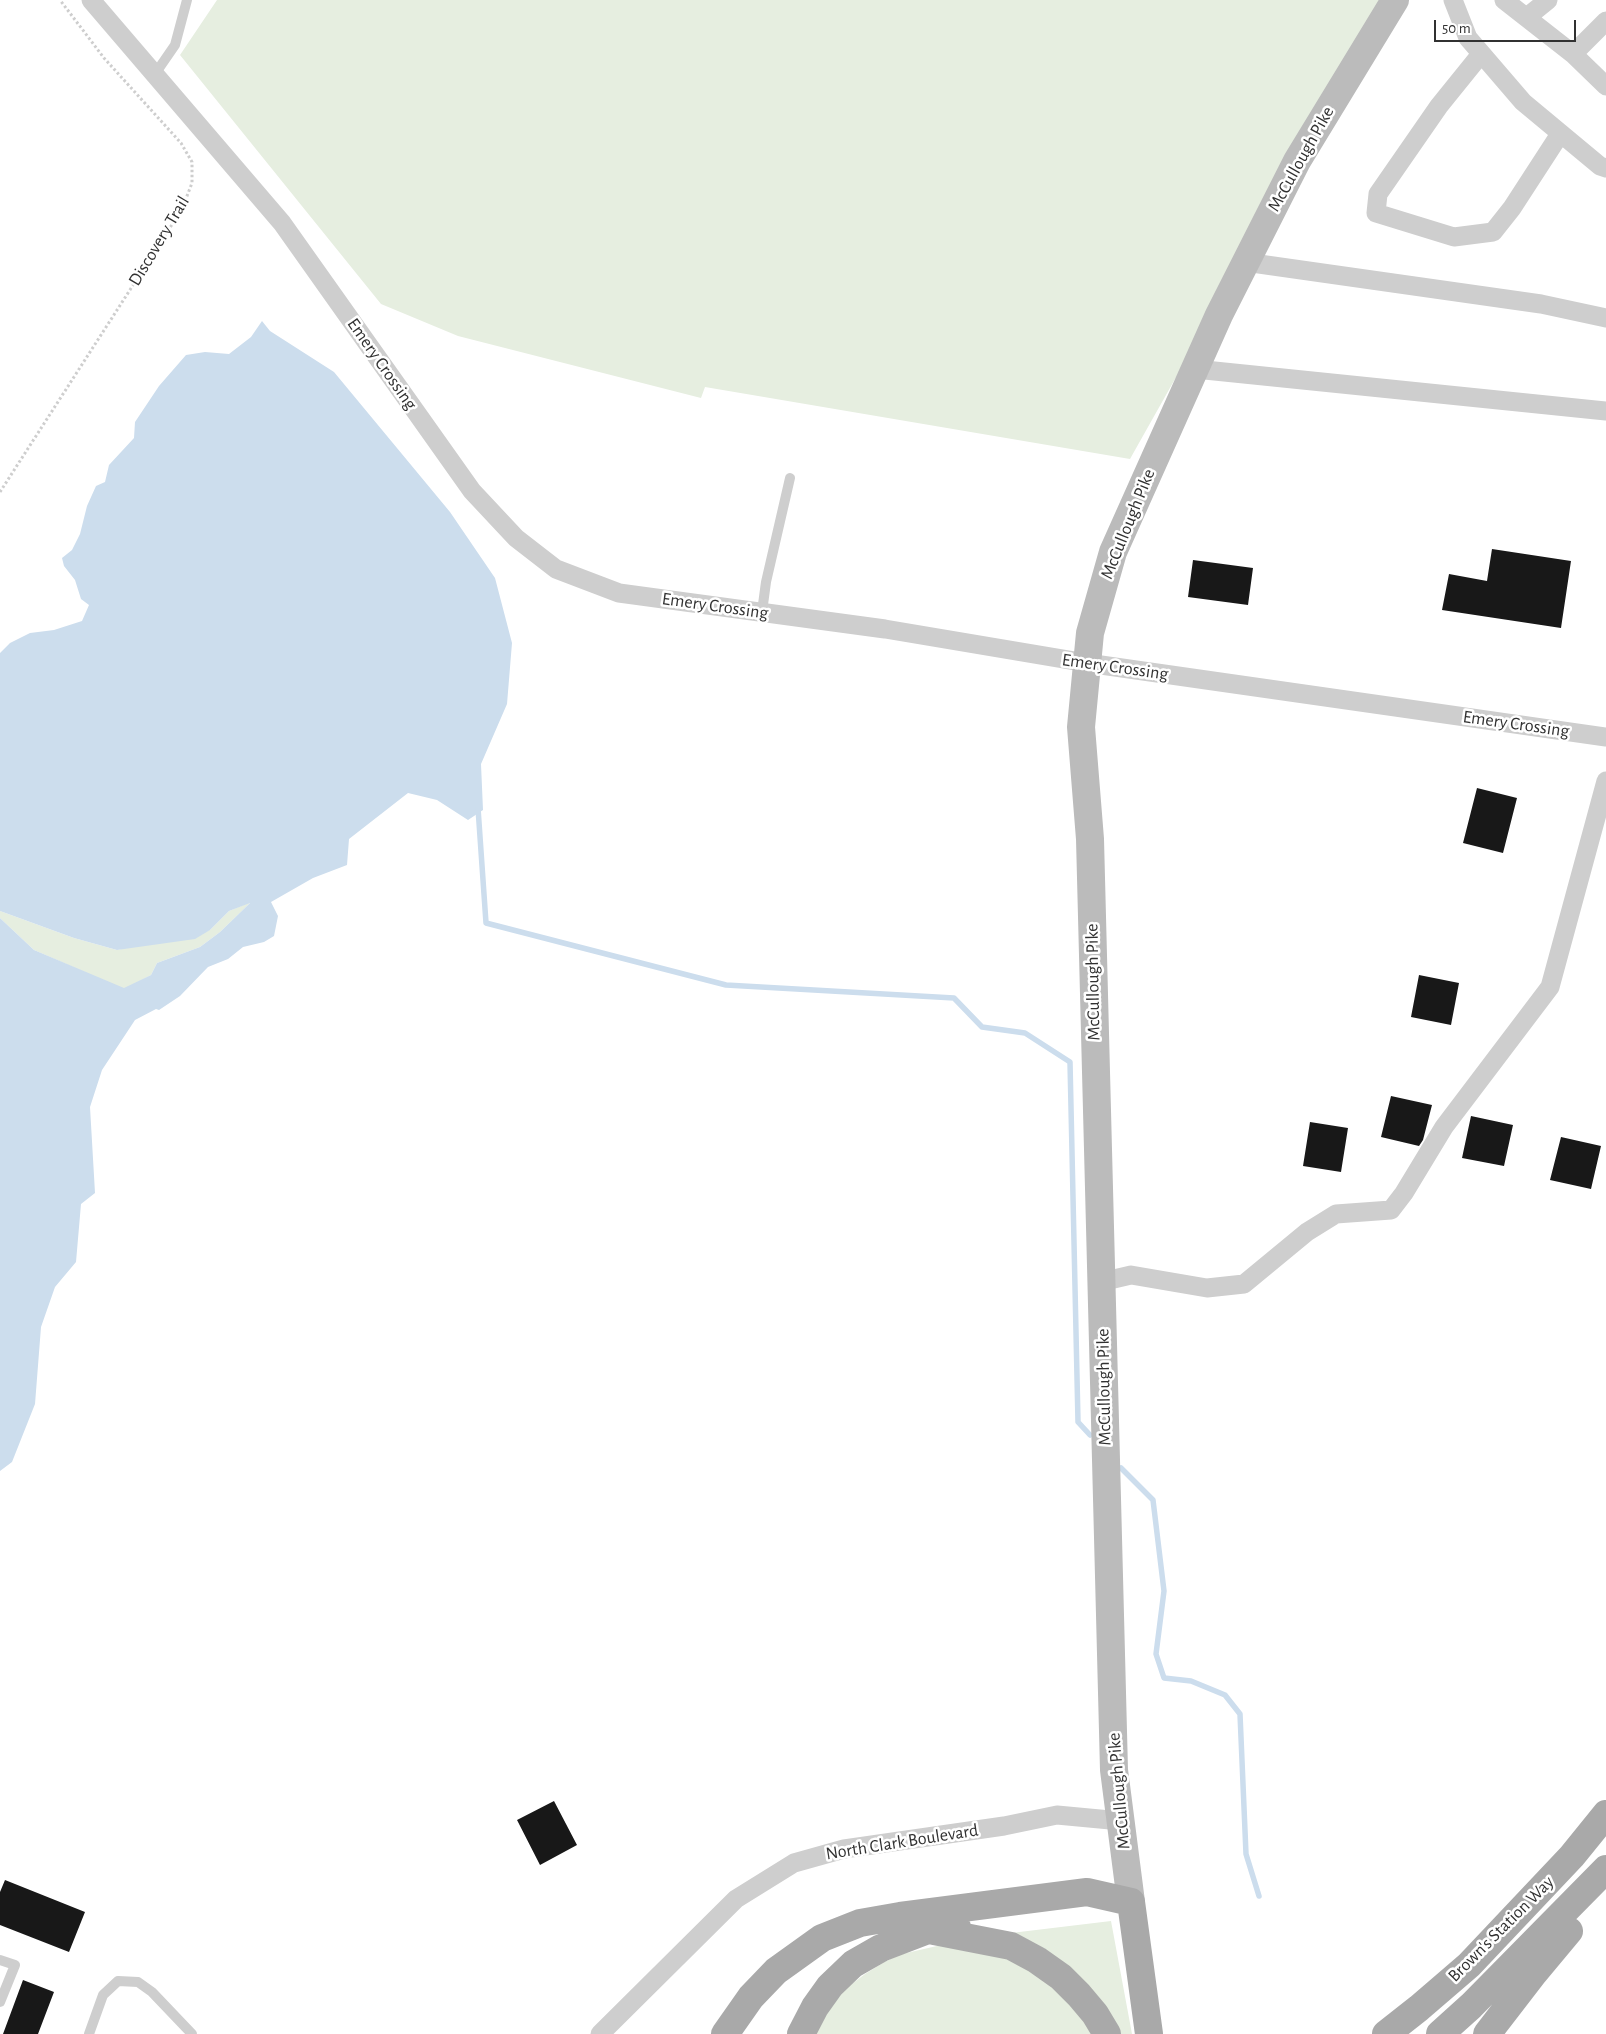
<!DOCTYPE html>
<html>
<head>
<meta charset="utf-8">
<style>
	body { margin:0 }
	#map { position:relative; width:1606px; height:2034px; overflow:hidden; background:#fff; font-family:"Alegreya Sans",sans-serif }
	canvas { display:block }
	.scale { position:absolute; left:1434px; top:20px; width:142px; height:22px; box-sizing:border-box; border:2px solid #313131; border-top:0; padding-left:6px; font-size:15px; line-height:18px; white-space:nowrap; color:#313131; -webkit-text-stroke:4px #fff; paint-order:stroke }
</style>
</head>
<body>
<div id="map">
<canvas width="1606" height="2034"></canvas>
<div class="scale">50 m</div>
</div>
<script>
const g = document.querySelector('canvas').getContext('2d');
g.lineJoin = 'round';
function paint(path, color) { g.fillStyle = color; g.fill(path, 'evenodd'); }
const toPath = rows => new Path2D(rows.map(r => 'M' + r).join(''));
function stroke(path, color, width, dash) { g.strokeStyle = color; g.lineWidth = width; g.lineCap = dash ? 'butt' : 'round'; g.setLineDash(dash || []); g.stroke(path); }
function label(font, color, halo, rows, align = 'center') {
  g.font = font + ' "Alegreya Sans",sans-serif'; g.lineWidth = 5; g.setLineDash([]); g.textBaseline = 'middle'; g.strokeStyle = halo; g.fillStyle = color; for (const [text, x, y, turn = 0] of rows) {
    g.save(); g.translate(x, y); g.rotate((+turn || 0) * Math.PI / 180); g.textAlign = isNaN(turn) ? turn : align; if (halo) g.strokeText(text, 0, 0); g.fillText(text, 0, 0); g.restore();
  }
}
const green = toPath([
	[217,0,1388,0,1130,459,705,387,701,398,458,336,381,304,180,55],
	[251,902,220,932,200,947,157,963,151,975,124,989,34,950,0,918,0,911,74,938,117,950,210,930,229,911],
	[1111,1921,1132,2034,1117,2034,1011,1933],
	[937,1946,976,1947,1034,1967,1099,2034,814,2034,829,2010,844,1990,865,1974,886,1961,902,1954]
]);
const water = toPath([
	[262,321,270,331,334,372,450,512,495,578,512,643,507,704,481,764,483,810,468,820,437,800,408,793,349,839,347,865,313,878,271,902,278,916,274,936,264,942,243,947,228,959,208,967,180,996,159,1010,156,1009,135,1020,102,1070,90,1107,95,1193,81,1204,76,1262,55,1287,41,1327,35,1404,12,1462,0,1471,0,918,34,950,124,988,151,975,157,963,200,947,220,932,250,903,229,911,210,930,195,939,117,950,74,938,0,911,0,653,10,643,30,633,54,630,82,621,89,605,81,599,75,580,64,566,62,558,72,550,80,534,87,506,96,486,105,482,109,465,134,438,135,422,159,386,186,355,205,352,229,354,251,337]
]);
const stream = toPath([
	[478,808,486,923,726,985,954,998,982,1027,1025,1033,1070,1062,1078,1422,1090,1435],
	[1121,1468,1153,1500,1164,1591,1156,1654,1164,1678,1191,1681,1225,1695,1240,1714,1246,1854,1259,1896]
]);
const building = toPath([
	[1492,549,1571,561,1561,628,1442,610,1449,574,1487,581],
	[1193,560,1253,568,1248,605,1188,597],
	[1477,788,1517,798,1503,853,1463,843],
	[1419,975,1459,983,1451,1025,1411,1017],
	[1391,1096,1432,1105,1423,1140,1419,1146,1381,1137],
	[1471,1116,1513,1125,1504,1166,1462,1158],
	[1310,1122,1348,1128,1341,1172,1303,1166],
	[1561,1137,1601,1146,1591,1189,1550,1180],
	[554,1801,577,1845,540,1865,517,1820],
	[5,1880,85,1912,69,1952,0,1925,0,1892],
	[23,1980,54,1992,38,2034,3,2034]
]);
const path = toPath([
	[0,492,182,209,192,183,192,162,181,143,104,58,60,0]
]);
const lane = toPath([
	[155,74,175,45,187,0],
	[762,612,766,582,790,478],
	[0,1960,15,1965,0,2002],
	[89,2034,103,1995,118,1981,138,1982,152,1992,192,2034]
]);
const street = toPath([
	[91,0,282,223,472,491,516,538,556,569,619,593,885,629,1087,663,1606,737],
	[1453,0,1468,38,1523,102,1600,166,1606,168],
	[1504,0,1573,54,1606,86],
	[1527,17,1548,0],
	[1481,54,1439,106,1378,194,1376,213,1454,237,1493,232,1512,208,1560,134],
	[1573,54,1606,21],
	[1245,262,1541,304,1606,318],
	[1195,369,1606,411],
	[1101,1282,1131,1275,1207,1288,1244,1284,1307,1232,1336,1214,1391,1210,1404,1193,1444,1127,1550,987,1606,781],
	[600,2034,736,1899,794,1863,844,1849,1004,1826,1057,1815,1121,1821]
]);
const secondary = toPath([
	[1131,1902,1114,1770,1090,839,1081,727,1090,633,1113,552,1219,315,1297,161,1395,0]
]);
const primary = toPath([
	[1131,1902,1149,2034],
	[934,1931,1011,1946,1037,1960,1061,1977,1079,1995,1095,2014,1107,2034],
	[725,2034,751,1997,776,1971,822,1938,860,1923,900,1916,1087,1892,1131,1902],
	[801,2034,815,2007,830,1986,853,1964,881,1948,928,1930,957,1927],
	[1386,2034,1419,2008,1469,1965,1572,1856,1606,1814],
	[1440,2034,1471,2006,1606,1869],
	[1487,2034,1534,1973,1569,1931]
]);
const streetNames = [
	["McCullough Pike",1301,159,-61],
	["Discovery Trail",159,241,-59],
	["Emery Crossing",382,364,55],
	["McCullough Pike",1128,524,-68],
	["Emery Crossing",715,606,8],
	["Emery Crossing",1115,667,8],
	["Emery Crossing",1516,724,8],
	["McCullough Pike",1093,982,-91],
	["McCullough Pike",1104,1387,-91],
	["McCullough Pike",1119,1791,-95],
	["North Clark Boulevard",902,1842,-9],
	["Brown's Station Way",1501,1929,-45]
];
paint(green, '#e6eee0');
paint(water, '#ccdded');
stroke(stream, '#ccdded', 5.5);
paint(building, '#181818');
stroke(path, '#cecece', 3, [2.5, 2.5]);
stroke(lane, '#cecece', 10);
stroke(street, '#cecece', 19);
stroke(secondary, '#bbb', 28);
stroke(primary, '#a9a9a9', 28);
label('18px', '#313131', '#fff', streetNames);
</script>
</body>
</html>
